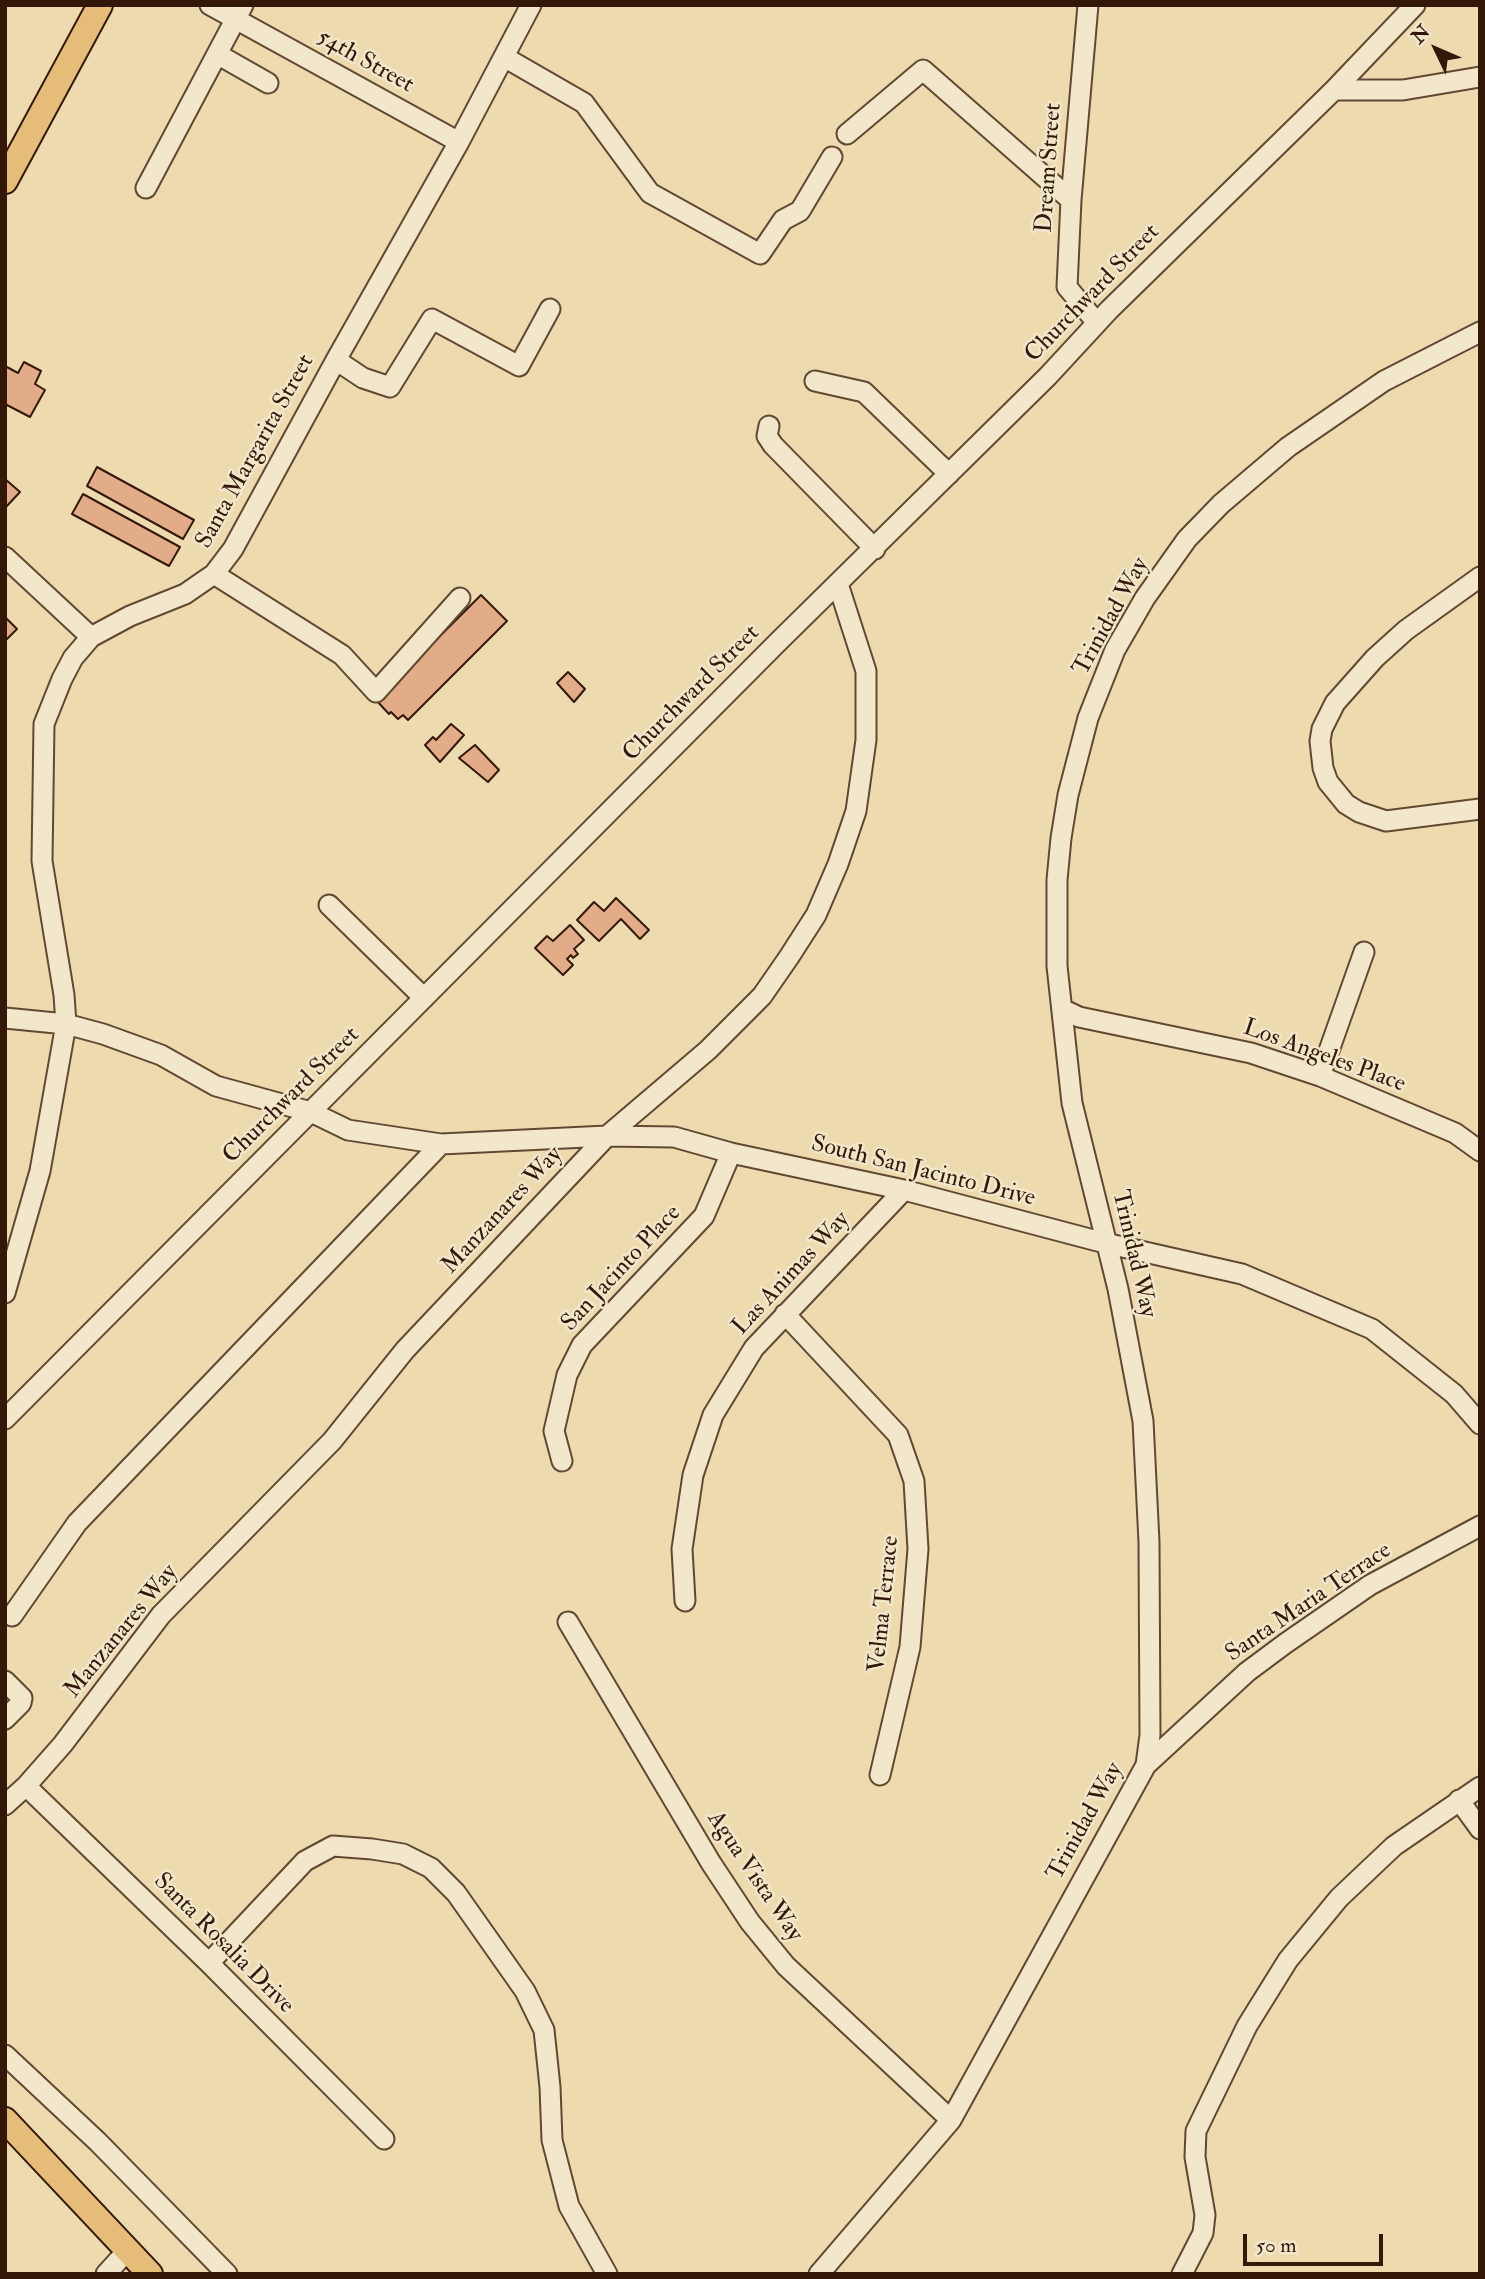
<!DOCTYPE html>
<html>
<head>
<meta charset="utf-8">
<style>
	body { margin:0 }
	#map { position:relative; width:1485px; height:2279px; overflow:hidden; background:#eddaaf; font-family:"IM FELL Double Pica",serif }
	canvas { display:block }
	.frame { position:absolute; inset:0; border:7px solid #331808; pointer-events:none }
	.north { position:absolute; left:1401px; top:14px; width:70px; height:70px; -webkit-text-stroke:5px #f3e7cb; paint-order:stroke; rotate:314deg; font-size:19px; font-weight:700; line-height:28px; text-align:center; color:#331808 }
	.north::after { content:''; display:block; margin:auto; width:24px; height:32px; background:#331808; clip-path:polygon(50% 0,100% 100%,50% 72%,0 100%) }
	.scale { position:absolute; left:1243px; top:2234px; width:140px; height:32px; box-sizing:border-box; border:4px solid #331808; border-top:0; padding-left:9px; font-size:21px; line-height:24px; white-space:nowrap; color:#331808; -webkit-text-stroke:5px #f3e7cb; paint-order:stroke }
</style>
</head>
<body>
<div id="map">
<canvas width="1485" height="2279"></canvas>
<div class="frame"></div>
<div class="north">N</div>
<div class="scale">50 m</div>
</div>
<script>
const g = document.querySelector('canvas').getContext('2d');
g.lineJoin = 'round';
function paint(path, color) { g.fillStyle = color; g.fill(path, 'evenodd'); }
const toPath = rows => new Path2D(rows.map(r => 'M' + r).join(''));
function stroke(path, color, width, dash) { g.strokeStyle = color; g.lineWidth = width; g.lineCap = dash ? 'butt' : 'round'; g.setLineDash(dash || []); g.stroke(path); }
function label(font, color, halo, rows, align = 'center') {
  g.font = font + ' "IM FELL Double Pica",serif'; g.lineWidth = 5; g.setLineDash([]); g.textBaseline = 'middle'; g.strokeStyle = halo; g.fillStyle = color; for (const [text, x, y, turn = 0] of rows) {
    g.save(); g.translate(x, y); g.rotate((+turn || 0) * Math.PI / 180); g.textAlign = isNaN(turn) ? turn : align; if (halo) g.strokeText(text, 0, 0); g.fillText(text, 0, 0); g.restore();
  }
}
const building = toPath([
	[24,362,41,371,35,384,45,390,30,417,5,404,5,366,18,373,24,362],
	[97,467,194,520,183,539,87,486,97,467],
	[5,479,20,492,5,508,5,479],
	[83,494,180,547,169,566,72,514,83,494],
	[481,595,507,621,408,720,403,715,398,719,391,712,389,714,376,700,481,595],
	[5,617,17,629,5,641,5,617],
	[568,672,585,689,574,702,557,683,568,672],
	[451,724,464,735,440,762,425,745,433,737,436,740,451,724],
	[475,745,499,770,488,782,459,758,475,745],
	[616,898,649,930,640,939,621,919,599,941,577,920,594,902,604,911,616,898],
	[570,925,584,940,574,949,578,954,573,958,571,955,567,959,573,965,563,975,535,948,547,936,553,941,570,925]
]);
const minor = toPath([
	[210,5,459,142],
	[1088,5,1071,200,1067,287,1097,323],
	[217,54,268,83],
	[504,57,584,103,650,193,760,254,783,220,800,211,832,157],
	[1334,90,1403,90,1480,77],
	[847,134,923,70,1071,200],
	[146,188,243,5],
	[336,360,363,378,390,387,432,319,519,366,550,309],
	[815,381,864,392,949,474],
	[769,426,767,436,773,445,875,549],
	[5,557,91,637],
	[214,574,342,655,376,692,460,598],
	[1480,577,1406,630,1375,658,1335,703,1322,729,1320,741,1323,768,1328,782,1346,804,1359,812,1386,821,1480,809],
	[329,905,424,998],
	[1062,1009,1079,1017,1251,1053,1320,1076,1455,1133,1480,1151],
	[5,1018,66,1024,103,1034,161,1055,216,1086,311,1112,348,1130,441,1144,607,1136,674,1137,731,1153,904,1190,1105,1243,1242,1274,1372,1329,1454,1394,1480,1424],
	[1320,1076,1364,952],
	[5,1293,40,1171,66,1024,64,995,42,861,44,724,62,679,73,658,91,637,130,616,185,594,214,574,233,549,336,360,459,142,531,5],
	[785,1314,898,1435,914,1481,918,1549,910,1647,880,1775],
	[5,1419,777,643,1048,376,1109,310,1334,90,1415,5],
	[562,1461,554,1431,567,1375,582,1345,704,1216,731,1153],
	[685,1601,682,1549,693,1475,713,1415,754,1348,904,1190],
	[12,1616,77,1523,441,1144],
	[568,1622,711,1863,750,1922,786,1966,951,2120],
	[5,1681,22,1698,21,1703,5,1719],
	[1146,1765,1247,1672,1286,1643,1370,1585,1480,1526],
	[26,1786,209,1963,384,2139],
	[1459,1800,1480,1829],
	[5,1805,26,1786,63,1744,161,1615,332,1441,405,1350,607,1136,708,1050,762,996,789,957,816,915,838,864,856,811,866,740,866,671,838,584],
	[209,1963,305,1861,333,1846,372,1849,403,1854,431,1868,456,1893,525,1991,544,2030,550,2087,552,2140,569,2206,607,2274],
	[5,2055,98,2142,227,2274],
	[106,2274,127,2251],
	[819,2274,951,2120,1146,1765,1150,1735,1149,1542,1143,1421,1118,1289,1072,1103,1057,966,1057,880,1061,838,1068,795,1088,718,1115,650,1145,598,1187,539,1221,504,1288,447,1384,381,1480,332],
	[1182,2274,1203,2233,1205,2215,1195,2157,1196,2131,1247,2026,1288,1960,1339,1898,1394,1846,1480,1787]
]);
const major = toPath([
	[5,181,100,5],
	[5,2120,150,2274]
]);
const streetNames = [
	["54th Street",365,62,29],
	["Dream Street",1050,168,-86],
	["Churchward Street",1093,294,-46],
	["Santa Margarita Street",256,452,-61],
	["Trinidad Way",1112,617,-61],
	["Churchward Street",692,694,-45],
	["Los Angeles Place",1324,1057,20],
	["Churchward Street",292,1096,-45],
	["South San Jacinto Drive",923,1172,14],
	["Manzanares Way",503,1211,-47],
	["Trinidad Way",1133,1254,77],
	["San Jacinto Place",622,1269,-47],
	["Las Animas Way",792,1274,-47],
	["Santa Maria Terrace",1309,1603,-34],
	["Velma Terrace",885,1604,-84],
	["Manzanares Way",122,1632,-51],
	["Trinidad Way",1086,1822,-61],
	["Agua Vista Way",754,1877,56],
	["Santa Rosalia Drive",223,1944,45]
];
paint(building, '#e3ac88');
stroke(building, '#331808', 2);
stroke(minor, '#624832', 23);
stroke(major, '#331808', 28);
stroke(minor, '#f3e7cb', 19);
stroke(major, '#e6bd78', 24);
label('24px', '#331808', '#f3e7cb', streetNames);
</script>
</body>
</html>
